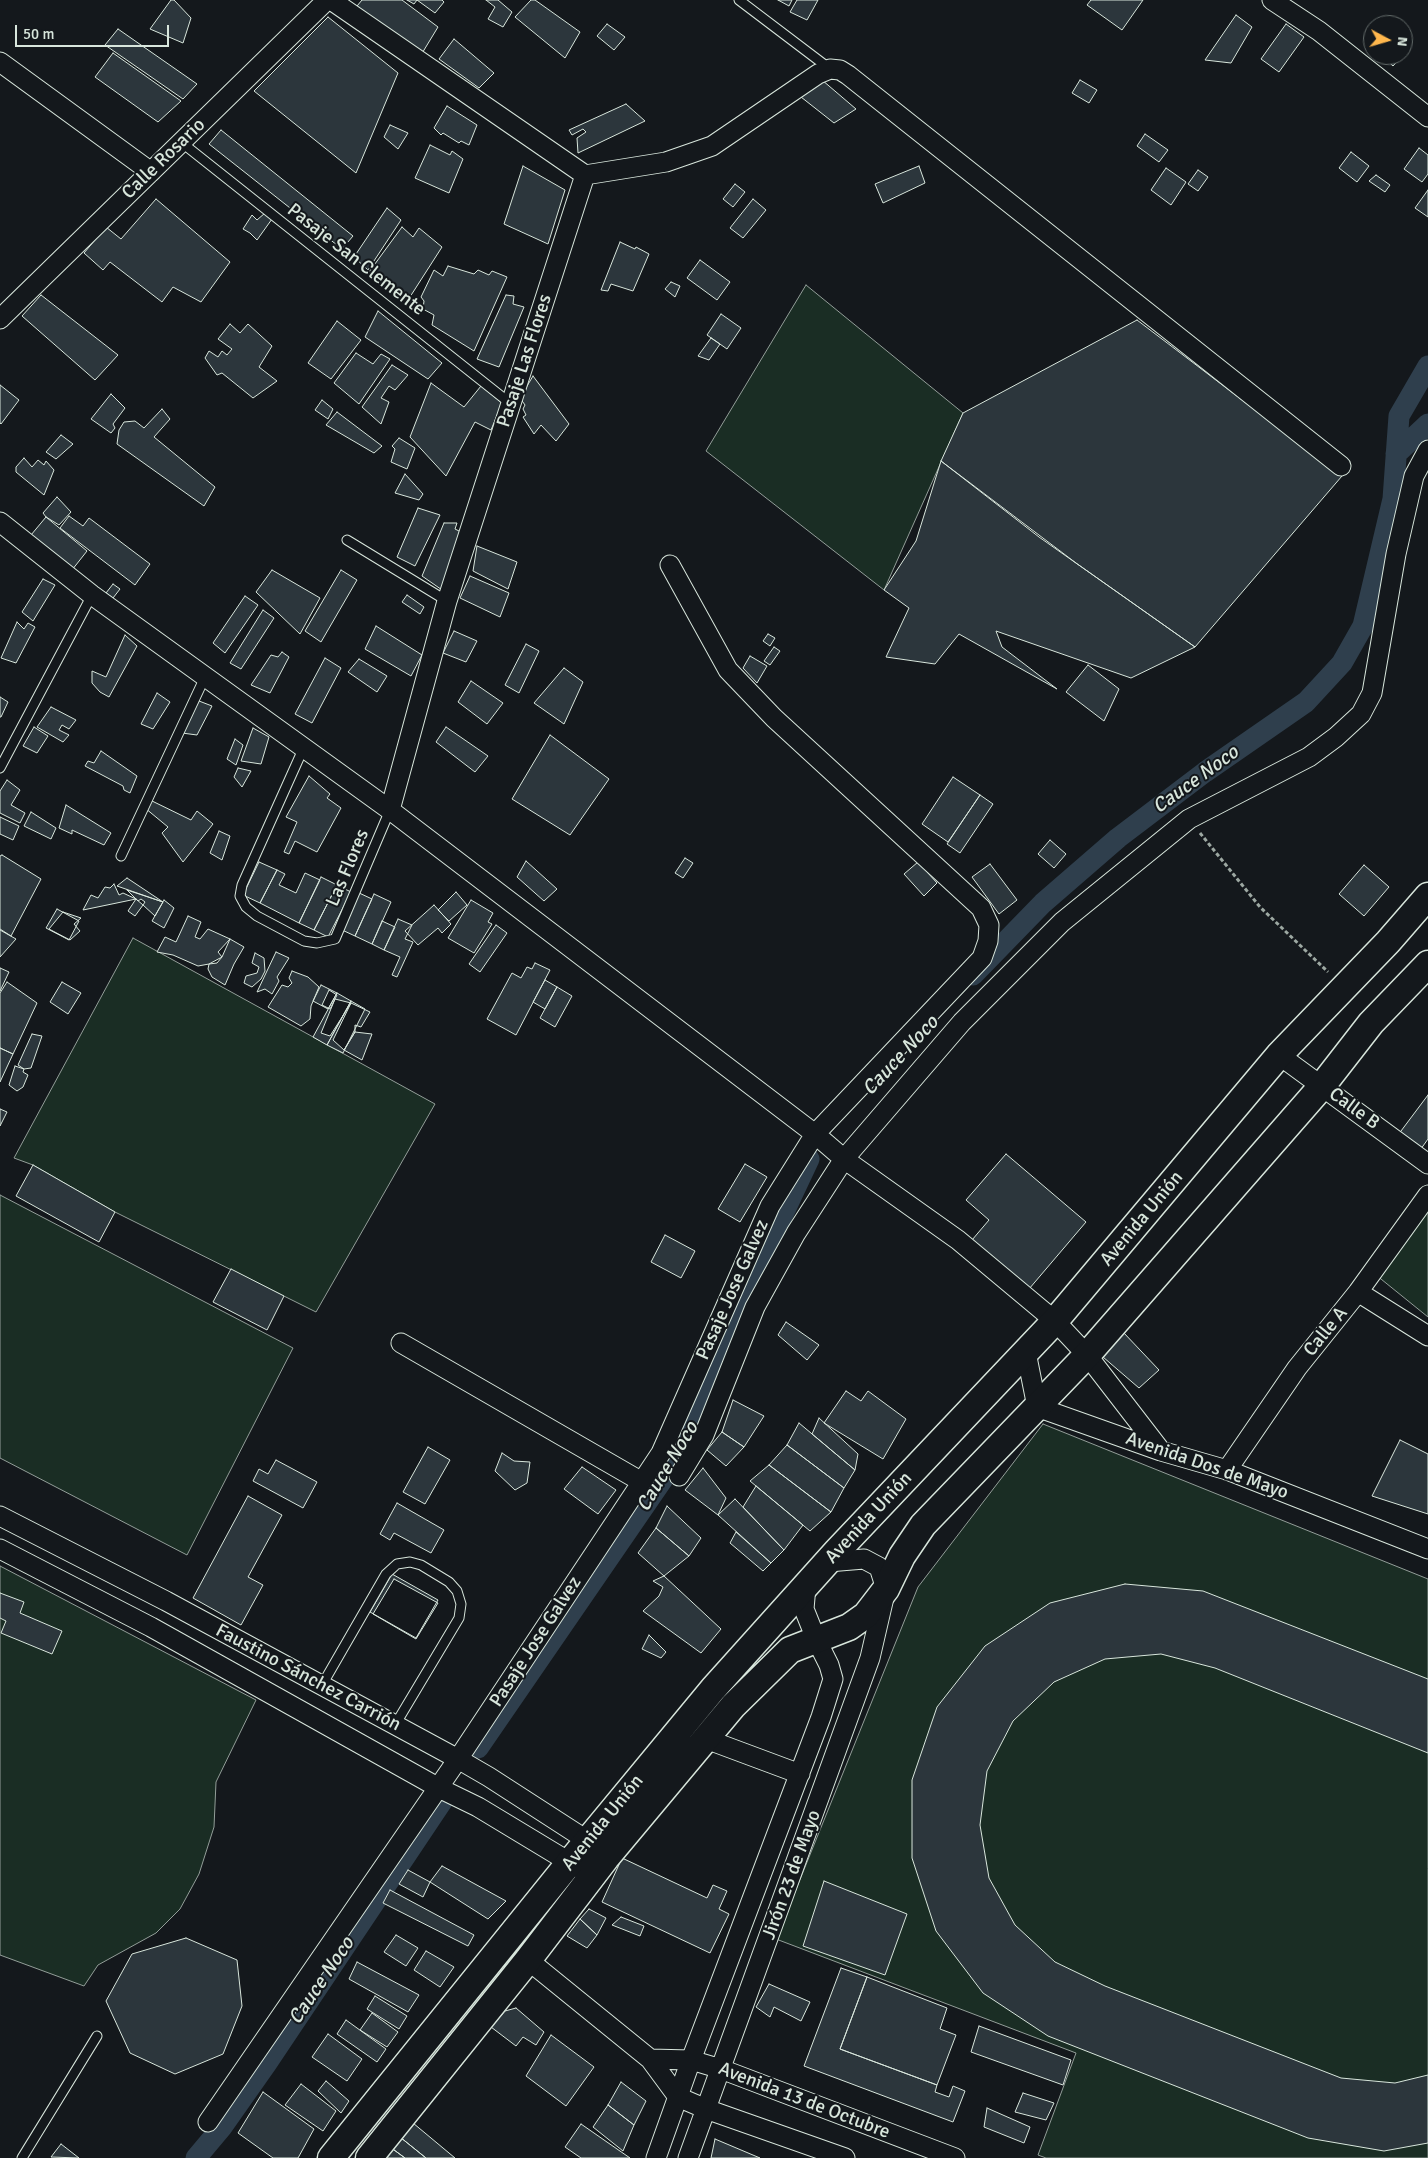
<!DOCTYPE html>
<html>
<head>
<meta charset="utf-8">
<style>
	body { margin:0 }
	#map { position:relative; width:1428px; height:2158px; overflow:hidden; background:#14181c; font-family:Signika,sans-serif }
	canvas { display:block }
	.north { position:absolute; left:1363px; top:15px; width:50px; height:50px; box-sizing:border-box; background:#14181c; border:1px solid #626a69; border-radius:50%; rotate:96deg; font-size:14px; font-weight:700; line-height:20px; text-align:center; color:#d8e6dc }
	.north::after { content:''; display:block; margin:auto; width:18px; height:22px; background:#ffb74d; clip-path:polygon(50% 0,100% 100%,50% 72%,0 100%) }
	.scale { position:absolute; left:15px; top:25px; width:154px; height:22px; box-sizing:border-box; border:2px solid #d8e6dc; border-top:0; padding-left:6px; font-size:15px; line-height:18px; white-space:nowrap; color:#d8e6dc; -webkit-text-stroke:4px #14181c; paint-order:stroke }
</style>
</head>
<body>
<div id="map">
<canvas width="1428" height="2158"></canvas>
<div class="north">N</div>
<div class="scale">50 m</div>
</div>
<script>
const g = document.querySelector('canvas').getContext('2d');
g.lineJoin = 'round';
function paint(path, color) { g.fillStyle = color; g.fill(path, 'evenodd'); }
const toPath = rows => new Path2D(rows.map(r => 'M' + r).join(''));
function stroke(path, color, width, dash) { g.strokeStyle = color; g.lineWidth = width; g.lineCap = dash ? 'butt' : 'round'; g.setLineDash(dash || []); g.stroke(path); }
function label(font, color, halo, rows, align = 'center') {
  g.font = font + ' Signika,sans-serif'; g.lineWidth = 4; g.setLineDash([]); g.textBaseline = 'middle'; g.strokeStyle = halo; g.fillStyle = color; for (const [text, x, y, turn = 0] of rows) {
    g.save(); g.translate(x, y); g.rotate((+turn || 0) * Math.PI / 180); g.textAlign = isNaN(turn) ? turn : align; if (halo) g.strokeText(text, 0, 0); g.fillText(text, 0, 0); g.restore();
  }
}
const green = toPath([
	[806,285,963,413,884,590,706,451,806,285],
	[133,938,435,1104,316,1312,115,1212,33,1165,14,1158,133,938],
	[0,1195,293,1348,187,1555,0,1458,0,1195],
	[1428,1205,1428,1317,1376,1275,1428,1205],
	[1043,1424,1428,1579,1428,2158,1046,2158,1038,2155,1076,2053,776,1939,918,1587,1043,1424],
	[0,1566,256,1700,216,1782,214,1827,199,1874,180,1909,156,1933,98,1965,84,1986,0,1955,0,1566]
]);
const canal = toPath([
	[1396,454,1428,424],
	[973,975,1043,903,1118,838,1205,772,1306,702,1342,663,1363,626,1393,499,1399,416,1428,366],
	[478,1748,676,1460,694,1427,760,1263,809,1159],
	[196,2158,222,2127,267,2063,443,1800]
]);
const building = toPath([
	[171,0,174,0,191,18,183,43,150,29,171,0],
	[362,0,402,0,438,27,421,55,357,6,362,0],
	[407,0,442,0,444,2,435,13,417,0,414,4,407,0],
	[486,0,498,0,512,12,503,27,488,19,495,7,486,0],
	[531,0,535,0,580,32,565,58,515,17,531,0],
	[778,0,792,0,789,6,778,0],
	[797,0,818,0,807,20,790,12,797,0],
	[1091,0,1143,0,1122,30,1087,5,1091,0],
	[1236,15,1252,27,1231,63,1205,60,1236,15],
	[328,17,398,73,356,173,254,91,328,17],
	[607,24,625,37,614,50,597,36,607,24],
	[1286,24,1304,37,1279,72,1261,59,1286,24],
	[118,29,197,84,183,99,105,45,118,29],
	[454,39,494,73,479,88,439,59,454,39],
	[113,53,181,101,158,122,95,77,113,53],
	[1381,55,1403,55,1393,66,1381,55],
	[822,80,856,109,834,123,801,97,822,80],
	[1080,80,1097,90,1089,103,1072,93,1080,80],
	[626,104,645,121,578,153,577,138,586,132,583,129,572,135,569,130,626,104],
	[447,106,477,125,469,145,461,141,459,143,443,133,441,135,434,128,447,106],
	[390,125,408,133,398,149,384,137,390,125],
	[221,130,353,236,342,249,209,144,221,130],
	[1145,134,1168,150,1159,162,1137,146,1145,134],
	[430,145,450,155,452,151,463,159,449,193,415,178,430,145],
	[1419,148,1428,155,1428,174,1422,182,1404,169,1419,148],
	[1351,152,1369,166,1357,182,1339,168,1351,152],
	[523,166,565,190,548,244,504,224,523,166],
	[919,166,925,183,883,203,875,184,919,166],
	[1166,168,1186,182,1171,205,1151,190,1166,168],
	[1198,170,1208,177,1198,191,1188,184,1198,170],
	[1376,175,1390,185,1385,192,1369,181,1376,175],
	[735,184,745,192,733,207,723,199,735,184],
	[1428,190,1428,217,1415,208,1428,190],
	[156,199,230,262,201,302,173,287,162,302,110,262,103,270,84,253,106,227,121,239,156,199],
	[753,199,766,210,743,238,730,228,753,199],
	[387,208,401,220,368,270,354,257,387,208],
	[265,213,272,219,257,240,250,233,243,229,252,215,257,220,265,213],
	[402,227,413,237,419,228,442,247,408,300,369,272,402,227],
	[620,242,635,249,636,247,649,254,633,291,611,284,608,291,601,290,620,242],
	[700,260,730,282,717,300,687,278,700,260],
	[448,266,474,274,478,270,489,275,492,271,507,277,474,351,432,325,434,315,423,309,424,301,421,297,434,270,443,276,448,266],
	[671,282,680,286,675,297,665,289,671,282],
	[41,295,118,355,95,380,22,316,41,295],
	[506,295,514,296,513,304,524,307,499,367,477,359,506,295],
	[378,311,442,363,428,379,365,337,378,311],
	[721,314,741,328,727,349,707,335,721,314],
	[1137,320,1342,476,1195,647,1039,537,941,461,963,413,1137,320],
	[337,321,361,340,331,379,308,363,337,321],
	[230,324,240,333,248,324,272,346,259,367,277,381,253,398,222,373,217,375,205,358,209,351,218,357,222,351,227,355,232,349,218,339,230,324],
	[711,338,720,344,709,360,698,356,711,338],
	[356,353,373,364,381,354,390,359,359,404,334,383,356,353],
	[392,365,408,375,395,390,389,386,381,398,389,402,381,424,362,407,392,365],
	[533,376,569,424,556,441,541,425,534,434,523,417,526,415,523,409,525,405,520,398,533,376],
	[431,383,464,407,481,386,502,403,491,430,475,422,446,476,410,437,431,383],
	[0,385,19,400,1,424,0,423,0,385],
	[111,394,125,408,113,424,115,428,111,433,91,419,111,394],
	[322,400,333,409,328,419,315,410,322,400],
	[162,409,170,419,154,437,215,487,204,506,117,444,119,430,124,422,135,421,144,428,162,409],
	[337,412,382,446,374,453,326,425,337,412],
	[61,435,73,444,56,459,46,452,61,435],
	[399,438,415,448,407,469,391,462,395,449,392,446,399,438],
	[24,458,32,467,38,460,44,465,46,461,54,470,44,495,16,472,16,467,24,458],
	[941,461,1076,563,1195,647,1131,678,996,631,1002,647,1057,689,959,634,935,664,886,657,909,608,884,590,916,541,941,461],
	[405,474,423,494,419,500,395,493,405,474],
	[57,497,71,512,59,525,46,517,43,513,57,497],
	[418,508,440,515,415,566,397,557,418,508],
	[69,516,83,526,89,518,150,564,135,585,60,528,69,516],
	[46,517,87,551,72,570,31,535,46,517],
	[444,523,457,523,455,529,465,534,445,592,422,576,444,523],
	[477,546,517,562,508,589,473,571,477,546],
	[272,570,320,598,300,634,256,592,272,570],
	[341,570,357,580,321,642,305,631,341,570],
	[470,576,509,593,500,617,460,598,470,576],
	[43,579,55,585,33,621,22,612,43,579],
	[113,584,120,589,113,598,106,593,113,584],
	[407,595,424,607,420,614,402,602,407,595],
	[245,596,258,605,225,653,213,643,245,596],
	[263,610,274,618,241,669,230,663,263,610],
	[17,622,24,629,28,623,35,627,16,663,1,658,17,622],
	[376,626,422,655,411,676,365,649,376,626],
	[454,631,477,641,466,662,443,653,454,631],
	[768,634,775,638,770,646,763,641,768,634],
	[125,635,137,646,109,697,100,692,92,683,92,671,106,677,125,635],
	[526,644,539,651,519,693,505,685,526,644],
	[774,647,780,651,770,665,764,661,774,647],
	[282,652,289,657,270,693,251,685,271,655,278,657,282,652],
	[750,656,767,666,757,683,743,668,750,656],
	[325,658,341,668,312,723,295,714,325,658],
	[359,659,387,676,377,692,348,672,359,659],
	[1088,665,1119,689,1104,721,1066,692,1088,665],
	[564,668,583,682,564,724,534,703,564,668],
	[471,681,503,703,487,724,458,702,471,681],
	[157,693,170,702,153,729,141,724,157,693],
	[0,697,8,702,1,717,0,717,0,697],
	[199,701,212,706,197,735,182,733,199,701],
	[51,707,76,720,69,729,62,725,59,730,69,735,63,742,37,727,51,707],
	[34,727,48,736,37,753,23,746,34,727],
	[446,727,488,756,475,772,436,742,446,727],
	[253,728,269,737,261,764,241,761,253,728],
	[550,735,609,779,570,835,512,799,550,735],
	[235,739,243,745,236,765,227,759,235,739],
	[101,751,137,776,130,793,124,790,123,786,85,766,88,761,94,763,101,751],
	[238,768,251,771,242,787,234,777,238,768],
	[309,776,330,794,327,798,341,808,317,852,295,841,289,854,284,852,297,822,286,817,309,776],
	[953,777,980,795,948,842,922,824,953,777],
	[7,780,20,790,11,805,25,813,20,823,0,813,0,791,7,780],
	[980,795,993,804,960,853,947,844,980,795],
	[150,800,191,820,197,811,213,824,183,862,162,833,168,827,145,808,150,800],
	[66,805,111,833,104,845,72,830,72,834,59,828,66,805],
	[31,812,56,828,51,839,24,826,31,812],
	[0,817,19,826,13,840,0,834,0,817],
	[219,831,230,836,222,860,210,853,219,831],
	[1050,840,1066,854,1054,868,1038,854,1050,840],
	[2,855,41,879,11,936,0,929,0,856,2,855],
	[685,858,693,863,683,878,675,873,685,858],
	[526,861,557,889,544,901,517,877,526,861],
	[259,862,277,870,260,903,243,895,259,862],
	[918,862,937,883,924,896,904,874,918,862],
	[990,864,1017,900,999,914,972,877,990,864],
	[1364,865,1389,887,1364,916,1339,894,1364,865],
	[277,870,285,874,279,885,296,893,305,873,320,880,299,923,260,903,277,870],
	[321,877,337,885,314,930,299,923,321,877],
	[127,878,163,902,117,886,127,878],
	[114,884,119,895,123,893,136,899,83,910,91,895,98,898,105,887,110,888,114,884],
	[337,885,351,892,328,937,314,930,337,885],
	[127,890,163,902,155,916,143,905,145,902,141,899,138,901,127,890],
	[357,892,372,899,355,936,340,929,357,892],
	[456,892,467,905,449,921,438,910,456,892],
	[374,894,391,902,372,944,355,936,374,894],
	[136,899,143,905,135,916,128,911,136,899],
	[164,900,174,908,164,928,152,921,164,900],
	[471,900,493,913,488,922,492,924,474,953,448,938,471,900],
	[434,905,451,924,442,933,438,928,418,945,405,931,434,905],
	[57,909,79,921,69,940,46,928,57,909],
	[63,912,81,918,74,924,80,931,70,940,49,929,63,912],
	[188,916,201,922,195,937,200,939,208,929,230,939,218,952,222,957,209,964,198,966,173,955,157,952,165,937,176,942,188,916],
	[398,919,412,925,405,939,413,942,397,977,392,975,400,957,384,950,398,919],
	[382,921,395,927,384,950,372,944,382,921],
	[496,925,507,933,480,972,469,964,496,925],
	[0,930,16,939,0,957,0,930],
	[230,939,244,947,234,964,225,985,212,977,208,969,209,964,217,963,222,957,230,939],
	[276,952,289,958,277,977,279,981,272,994,265,989,257,992,276,952],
	[255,953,264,958,265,971,261,979,252,987,244,983,246,976,257,973,259,967,252,963,255,953],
	[535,963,550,970,516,1035,487,1019,512,973,521,978,527,967,532,969,535,963],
	[0,968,9,972,0,991,0,968],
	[292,971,308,977,319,987,311,1006,310,1019,301,1026,268,1007,282,985,288,987,292,983,289,978,292,971],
	[545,980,557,987,545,1009,533,1002,545,980],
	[7,982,37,1003,13,1054,0,1048,0,993,7,982],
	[62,982,81,993,68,1014,50,1002,62,982],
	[321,985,337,993,328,1009,313,1001,321,985],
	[557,987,572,996,555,1027,540,1018,557,987],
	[329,990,337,995,330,1009,322,1005,329,990],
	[337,993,351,1001,327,1045,313,1037,337,993],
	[335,999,351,1003,330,1036,321,1033,335,999],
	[351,1001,365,1009,343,1053,327,1045,351,1001],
	[351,1003,370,1012,361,1027,355,1025,355,1032,344,1050,333,1040,351,1003],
	[355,1032,372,1034,362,1060,344,1050,355,1032],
	[32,1034,42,1036,31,1068,24,1069,18,1065,32,1034],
	[0,1048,13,1054,0,1082,0,1048],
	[15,1066,24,1069,23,1072,28,1075,23,1087,17,1091,9,1085,15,1066],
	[1428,1095,1428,1139,1418,1153,1398,1135,1428,1095],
	[0,1109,7,1112,0,1126,0,1109],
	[1006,1154,1086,1222,1029,1289,972,1240,989,1220,966,1200,1006,1154],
	[745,1164,767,1177,740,1222,718,1209,745,1164],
	[33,1165,115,1212,99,1242,16,1196,33,1165],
	[665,1235,695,1251,681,1278,651,1262,665,1235],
	[231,1269,284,1296,267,1330,213,1302,231,1269],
	[786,1322,819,1345,807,1360,778,1335,786,1322],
	[1123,1332,1159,1370,1139,1388,1103,1357,1123,1332],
	[846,1391,861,1401,868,1391,906,1419,883,1459,824,1423,846,1391],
	[733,1400,764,1416,744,1447,722,1432,733,1400],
	[819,1418,858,1454,855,1470,812,1434,819,1418],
	[799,1423,855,1470,844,1488,787,1445,799,1423],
	[722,1432,744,1447,726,1466,707,1450,722,1432],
	[1400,1440,1428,1454,1428,1514,1372,1496,1400,1440],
	[787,1445,844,1488,831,1512,769,1465,787,1445],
	[428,1447,450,1460,425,1504,403,1492,428,1447],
	[502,1453,514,1461,530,1462,527,1483,515,1490,495,1471,502,1453],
	[276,1460,317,1482,303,1508,253,1481,259,1469,268,1474,276,1460],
	[769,1465,831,1512,810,1531,750,1481,769,1465],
	[582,1467,616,1490,598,1514,564,1489,582,1467],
	[703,1468,726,1498,718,1515,685,1490,703,1468],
	[756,1486,803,1525,784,1550,743,1507,756,1486],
	[248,1496,282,1515,248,1577,263,1585,241,1625,193,1598,248,1496],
	[735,1499,784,1550,771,1563,718,1515,735,1499],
	[397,1503,444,1530,431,1553,394,1533,390,1540,380,1534,397,1503],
	[667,1506,701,1538,689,1556,656,1528,667,1506],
	[656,1528,689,1556,664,1576,638,1553,656,1528],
	[736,1532,771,1563,763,1571,730,1543,736,1532],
	[392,1574,438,1600,416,1638,370,1612,392,1574],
	[664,1576,721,1629,701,1653,643,1611,659,1596,663,1587,653,1581,664,1576],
	[394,1579,438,1603,416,1639,373,1614,394,1579],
	[1125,1584,1203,1591,1428,1679,1428,1753,1215,1668,1161,1654,1105,1659,1054,1682,1013,1721,987,1771,980,1825,989,1878,1015,1925,1055,1962,1105,1986,1341,2078,1395,2083,1428,2075,1428,2143,1384,2151,1308,2138,1048,2036,983,1993,936,1931,912,1858,912,1780,937,1707,985,1646,1050,1603,1125,1584],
	[0,1593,24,1602,20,1613,62,1631,52,1654,1,1633,6,1621,0,1618,0,1593],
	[649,1635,666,1652,661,1658,642,1649,649,1635],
	[622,1858,707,1898,713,1885,727,1891,719,1909,729,1914,710,1953,602,1902,622,1858],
	[442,1866,506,1901,488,1919,430,1882,442,1866],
	[408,1870,430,1882,423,1897,399,1884,408,1870],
	[824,1881,907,1914,885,1975,803,1946,824,1881],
	[390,1890,474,1935,468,1946,383,1903,390,1890],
	[589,1909,606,1918,597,1935,580,1919,589,1909],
	[621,1917,644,1926,640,1936,612,1925,621,1917],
	[580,1919,597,1935,587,1948,567,1936,580,1919],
	[396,1935,418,1948,406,1966,384,1952,396,1935],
	[186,1938,237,1960,242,2006,223,2054,175,2074,130,2053,106,2001,132,1954,186,1938],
	[426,1951,454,1967,440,1987,414,1970,426,1951],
	[357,1962,419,1995,408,2012,349,1979,357,1962],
	[841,1968,867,1977,840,2049,937,2085,935,2092,949,2097,953,2086,965,2091,953,2122,804,2066,841,1968],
	[867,1977,947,2008,940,2029,956,2035,937,2085,840,2049,867,1977],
	[769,1984,810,2002,801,2021,774,2007,770,2017,756,2007,769,1984],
	[375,1996,407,2016,399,2029,367,2009,375,1996],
	[516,2008,544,2032,536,2045,523,2037,516,2046,491,2027,505,2011,516,2008],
	[372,2013,398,2032,387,2047,360,2030,372,2013],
	[346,2020,386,2049,377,2062,337,2034,346,2020],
	[979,2026,1071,2060,1063,2085,971,2052,979,2026],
	[328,2034,362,2059,347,2081,312,2057,328,2034],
	[551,2035,594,2067,566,2106,526,2076,551,2035],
	[326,2081,349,2101,341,2113,318,2091,326,2081],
	[621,2082,646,2101,634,2125,608,2105,621,2082],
	[301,2084,336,2111,323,2131,285,2105,301,2084],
	[263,2092,314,2129,298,2158,273,2158,238,2133,263,2092],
	[1023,2093,1054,2103,1046,2120,1015,2112,1023,2093],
	[608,2105,634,2125,623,2151,593,2127,608,2105],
	[987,2108,1030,2127,1024,2143,984,2127,987,2108],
	[407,2118,455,2158,426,2158,395,2133,407,2118],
	[581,2124,630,2158,581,2158,565,2147,581,2124],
	[395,2133,426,2158,405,2158,386,2144,395,2133],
	[715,2139,760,2158,711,2158,715,2139],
	[61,2144,79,2158,51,2157,61,2144],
	[386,2144,405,2158,375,2158,386,2144]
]);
const path = toPath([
	[1200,833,1260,907,1328,972]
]);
const lane = toPath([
	[739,0,830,69],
	[181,142,511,404],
	[347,540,447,601],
	[304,747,242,885,240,896,246,907,257,916,304,941,317,943,335,939,390,810],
	[0,768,92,595],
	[121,856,205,677],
	[322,1685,386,1574,397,1564,410,1562,421,1565,449,1582,457,1591,461,1604,459,1618,395,1725],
	[22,2158,97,2036]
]);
const street = toPath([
	[331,0,585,175],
	[1272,0,1319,31,1428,117],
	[0,62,151,172],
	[0,319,327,0],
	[0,522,92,595,390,810,815,1134,844,1159,958,1240,1055,1321,1087,1355,1161,1451],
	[390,810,447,601,585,175,666,162,712,146,818,74,830,69,840,70,848,75,1341,466],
	[1279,1055,1428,1164],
	[1358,1292,1428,1336],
	[401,1343,642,1482],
	[1026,1352,1037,1407,1161,1451,1227,1470,1428,1549],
	[1227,1470,1297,1368,1358,1292,1428,1195],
	[679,1476,704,1435,755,1307,796,1233,844,1159,962,1022,1062,922,1189,819,1309,757,1336,737,1361,714,1372,693,1396,554,1414,476,1428,450],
	[0,1516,166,1601,458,1759,489,1777,588,1841,596,1849],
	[0,1549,151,1627,439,1788,478,1807,579,1868],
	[706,1739,800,1774],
	[528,1960,650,2059,678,2097,706,2109,845,2158],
	[650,2059,691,2060,721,2069,955,2158],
	[208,2122,458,1759,661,1453,770,1206,815,1134,982,958,988,941,989,925,981,908,774,718,728,670,670,565],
	[656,2158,691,2060,821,1717,833,1679,829,1665,816,1639,804,1609,806,1586],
	[688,2158,870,1658,886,1589,879,1567,864,1559,828,1562]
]);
const secondary = toPath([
	[331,2158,570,1862,713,1689,837,1551,1055,1321,1279,1055,1388,942,1428,896],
	[369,2158,528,1960,606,1858,733,1706,790,1650,849,1627,866,1615,886,1589,902,1556,923,1525,1087,1355,1322,1086,1371,1023,1428,964]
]);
const streetNames = [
	["Calle Rosario",164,159,-44],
	["Pasaje San Clemente",356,260,38],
	["Pasaje Las Flores",525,361,-72],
	["Las Flores",348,868,-67],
	["Calle B",1354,1109,36],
	["Avenida Unión",1142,1219,-50],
	["Pasaje Jose Galvez",733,1290,-66],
	["Calle A",1326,1332,-51],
	["Avenida Dos de Mayo",1207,1466,19],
	["Avenida Unión",869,1518,-47],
	["Pasaje Jose Galvez",536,1642,-57],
	["Faustino Sánchez Carrión",308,1678,28],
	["Avenida Unión",603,1823,-51],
	["Jirón 23 de Mayo",792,1875,-70],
	["Avenida 13 de Octubre",804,2101,21]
];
const waterNames = [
	["Cauce Noco",1196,780,-36],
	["Cauce Noco",901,1056,-47],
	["Cauce Noco",668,1467,-59],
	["Cauce Noco",322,1981,-56]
];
paint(green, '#1a2d24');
stroke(green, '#939e99', 1);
stroke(canal, '#2f3f4d', 21);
paint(building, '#2c363c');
stroke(building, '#d8e6dc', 1);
stroke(lane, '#d8e6dc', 11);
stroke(street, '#d8e6dc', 21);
stroke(secondary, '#d8e6dc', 29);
stroke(path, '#9da8a2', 3, [4, 2.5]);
stroke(lane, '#14181c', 9);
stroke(street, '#14181c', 19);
stroke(secondary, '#14181c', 26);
label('19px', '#d8e6dc', '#14181c', streetNames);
label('italic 20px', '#d8e6dc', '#14181c', waterNames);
</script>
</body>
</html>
